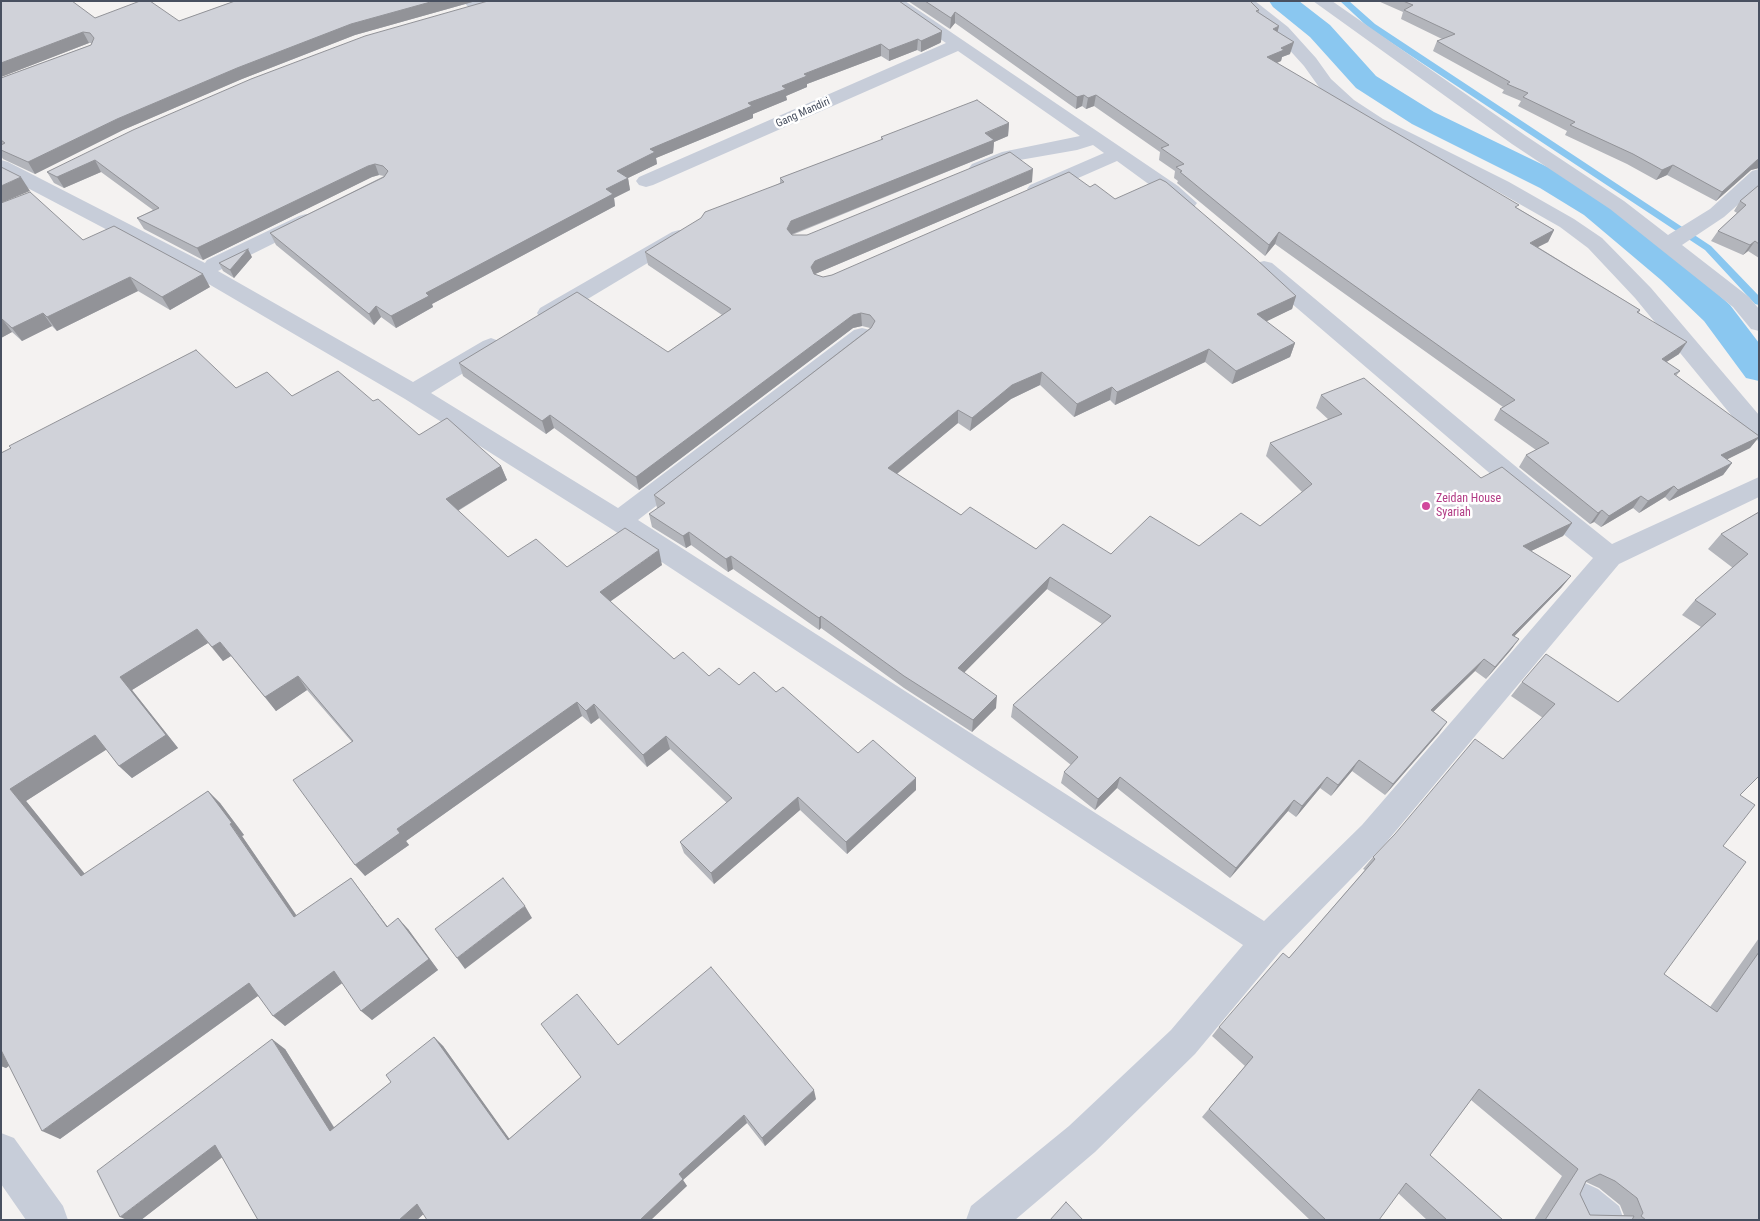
<!DOCTYPE html>
<html>
<head>
<meta charset="utf-8">
<style>
	body { margin:0 }
	#map { position:relative; width:1760px; height:1221px; overflow:hidden; background:#f4f2f1; font-family:"Roboto Condensed",sans-serif }
	canvas { display:block }
	.frame { position:absolute; inset:0; border:2px solid #485060; pointer-events:none }
</style>
</head>
<body>
<div id="map">
<canvas width="1760" height="1221"></canvas>
<div class="frame"></div>
</div>
<script>
const g = document.querySelector('canvas').getContext('2d');
g.lineJoin = 'round';
const toPath = rows => new Path2D(rows.map(r => 'M' + r).join(''));
function paint(path, color) { g.fillStyle = color; g.fill(path, 'evenodd'); }
function stroke(path, color, width, dash) { g.strokeStyle = color; g.lineWidth = width; g.lineCap = dash ? 'butt' : 'round'; g.setLineDash(dash || []); g.stroke(path); }
function label(font, color, halo, rows, align = 'center') {
  g.font = font + ' "Roboto Condensed",sans-serif'; g.lineWidth = 5; g.setLineDash([]); g.textBaseline = 'middle'; g.strokeStyle = halo; g.fillStyle = color; for (const [text, x, y, turn = 0] of rows) {
    g.save(); g.translate(x, y); g.rotate((+turn || 0) * Math.PI / 180); g.textAlign = isNaN(turn) ? turn : align; if (halo) g.strokeText(text, 0, 0); g.fillText(text, 0, 0); g.restore();
  }
}
const stream = toPath([
	[1340,1,1349,1,1375,24,1711,246,1759,296,1759,305,1755,304,1705,250,1369,28,1340,1]
]);
const canal = toPath([
	[1269,1,1299,1,1330,25,1376,76,1434,112,1562,174,1606,201,1685,264,1730,305,1759,343,1759,381,1746,378,1704,321,1661,280,1584,215,1540,188,1412,124,1356,88,1310,37,1273,7,1269,1]
]);
const minor = toPath([
	[462,1,481,1,488,8,486,12,474,12,462,1],
	[885,1,905,1,1178,186,1197,203,1194,207,1187,209,1180,207,1117,161,1044,193,1037,195,1030,193,1027,189,1030,185,1104,153,1093,145,1077,150,1014,161,979,174,972,172,969,168,972,164,1002,152,1080,136,958,51,653,185,646,187,639,185,636,181,639,177,946,43,885,1],
	[1236,1,1255,1,1288,27,1316,58,1331,79,1354,100,1383,119,1509,182,1574,219,1602,238,1651,288,1759,415,1759,441,1750,438,1635,298,1588,248,1560,227,1495,190,1369,127,1340,108,1319,87,1304,66,1276,35,1236,1],
	[1313,1,1332,1,1526,136,1624,201,1668,235,1710,209,1752,171,1759,169,1759,186,1724,217,1682,245,1749,297,1759,309,1759,331,1751,329,1733,307,1610,209,1512,144,1313,1],
	[1,160,8,162,205,263,207,260,299,216,306,214,313,216,316,220,313,224,218,271,413,382,483,341,491,338,499,341,502,346,499,351,431,393,618,508,854,330,862,328,870,330,873,335,870,340,638,520,1264,921,1362,825,1593,558,1514,494,1256,273,1253,268,1256,263,1264,261,1272,263,1532,480,1612,544,1759,477,1759,497,1619,564,1384,845,1279,953,1195,1054,1095,1152,1015,1220,966,1220,971,1206,1069,1126,1171,1030,1243,945,610,528,405,399,195,276,1,174,1,160],
	[679,230,686,232,689,236,686,240,556,318,548,320,540,318,537,313,540,308,672,232,679,230],
	[1,1133,14,1138,63,1206,68,1220,26,1220,1,1184,1,1133],
	[1585,1183,1598,1189,1619,1206,1624,1220,1576,1220,1572,1215,1566,1202,1572,1189,1585,1183]
]);
const wall = toPath([
	[1,1,95,18,179,21,235,1,476,1,355,35,242,79,123,130,35,174,3,159,1,156,1,78,91,45,91,43,89,43,1,77],
	[488,1,899,1,941,42,940,43,921,52,917,50,889,61,881,56,807,84,807,87,786,96,787,100,753,114,753,118,656,158,657,164,628,178,630,190,614,198,615,206,432,304,433,307,396,328,381,317,374,325,276,245,270,233,384,176,379,175,372,177,203,260,144,229,137,218,153,210,101,172,64,188,54,183,47,172],
	[908,1,1250,1,1259,10,1259,13,1279,26,1277,32,1290,54,1282,57,1281,61,1277,63,1554,230,1548,242,1538,247,1640,310,1639,313,1679,354,1666,362,1680,371,1676,376,1759,436,1759,437,1750,448,1727,459,1732,463,1723,475,1669,501,1665,497,1639,513,1633,508,1601,527,1594,522,1590,524,1519,467,1526,455,1536,450,1494,420,1500,409,1503,407,1275,244,1265,256,1177,183,1178,181,1174,178,1175,171,1159,160,1160,152,1094,106,1086,109,1082,106,1076,109,955,23,950,29],
	[1378,1,1759,1,1759,168,1751,170,1716,201,1667,175,1656,180,1627,164,1565,135,1567,131,1518,106,1521,101,1502,93,1504,90,1433,51,1437,41,1442,39,1401,19,1403,12],
	[1009,123,1008,136,994,142,993,153,792,235,807,235,1032,182,815,274,823,277,832,275,1090,187,1115,199,1296,296,1292,309,1266,321,1295,343,1290,357,1232,384,1205,362,1115,405,1110,400,1074,417,1040,385,1011,399,970,431,958,423,897,474,961,515,1036,549,1111,554,1199,546,1260,526,1302,492,1266,456,1270,443,1329,420,1316,408,1321,395,1481,478,1572,523,1563,536,1531,551,1571,576,1561,588,1514,636,1519,639,1510,651,1486,679,1475,671,1433,712,1439,733,1385,795,1352,771,1331,796,1320,788,1296,817,1288,811,1230,878,1117,788,1095,810,1061,783,1064,772,1071,765,1011,717,1013,705,1102,624,1047,589,964,672,996,708,972,732,904,688,821,628,819,630,733,569,728,572,691,545,686,548,652,527,649,514,658,508,657,508,654,495,870,328,862,326,853,328,639,490,554,428,546,434,463,376,459,363,668,352,722,315,648,265,645,252,780,183,780,178,881,140,881,137],
	[1759,185,1759,258,1748,251,1743,255,1711,241,1718,231,1737,213,1734,211,1740,201],
	[1,203,83,240,210,287,170,310,138,291,57,331,52,326,22,341,12,332,1,338],
	[252,257,234,278,223,271,219,263],
	[236,388,292,396,373,401,419,435,501,466,507,480,458,511,508,557,567,567,662,565,610,601,674,659,709,676,739,685,776,692,858,753,916,778,916,790,847,854,800,810,714,884,684,853,680,842,727,803,670,749,647,767,599,718,591,724,582,716,406,841,409,845,365,876,352,742,307,690,276,711,231,656,223,661,208,643,132,690,178,748,132,778,119,766,106,749,26,801,85,874,208,791,220,803,244,835,242,836,297,916,351,878,387,926,408,929,438,970,372,1020,342,983,285,1026,258,996,60,1139,9,1065,6,1068,1,1066,1,453],
	[1759,512,1740,795,1723,846,1664,974,1710,1007,1759,938,1759,1220,1534,1220,1562,1176,1471,1100,1430,1155,1503,1220,1427,1220,1398,1193,1379,1220,1310,1220,1202,1117,1245,1066,1212,1036,1219,1027,1289,958,1365,870,1363,869,1373,857,1503,759,1543,718,1511,696,1522,682,1618,702,1701,627,1682,615,1695,600,1733,568,1708,549,1721,534],
	[1586,1182,1599,1188,1620,1205,1624,1215,1590,1215,1580,1194],
	[548,1033,618,1045,816,1099,765,1146,747,1123,683,1180,687,1186,423,1214,417,1220,258,1220,222,1157,141,1220,127,1220,285,1049,334,1127,391,1082,434,1037,443,1046,509,1139,581,1077]
]);
const shadedWall = toPath([
	[434,1,476,1,355,35,242,79,123,130,35,174,28,162,117,119,237,68,351,24],
	[955,12,955,23,950,29,951,18],
	[1279,26,1276,38,1273,29],
	[942,31,941,42,940,43,921,52,921,41],
	[83,32,89,43,1,77,1,63],
	[918,39,917,50,889,61,889,50],
	[1294,42,1290,54,1282,57,1281,61,1264,68,1267,57,1281,48],
	[881,44,881,56,807,84,807,87,786,96,787,100,753,114,753,118,656,158,657,164,628,178,630,190,614,198,615,206,432,304,433,307,396,328,391,316,426,293,606,189,617,171,650,149,748,103,804,74],
	[1084,95,1082,106,1076,109,1077,97],
	[1096,95,1094,106,1086,109,1088,98],
	[1009,123,1008,136,994,142,993,153,792,234,788,242,787,229,791,221],
	[1759,159,1759,168,1751,170,1716,201,1722,192,1757,160],
	[95,160,101,172,64,188,57,177],
	[375,164,379,175,372,177,203,260,197,248,368,166],
	[1673,165,1667,175,1656,180,1662,170],
	[1033,169,1032,182,815,274,811,280,811,267,815,261],
	[21,177,30,191,1,203,1,186],
	[1554,230,1548,242,1524,254,1530,243],
	[1279,232,1275,244,1265,256,1269,245],
	[1755,241,1748,251,1743,255,1750,245],
	[248,249,252,257,234,278,230,270],
	[203,274,210,287,170,310,162,297],
	[130,277,138,291,57,331,47,317],
	[1296,296,1292,309,1253,328,1257,314],
	[376,306,381,317,374,325,369,314],
	[43,313,52,326,22,341,12,328],
	[861,313,862,326,853,328,639,490,636,477,853,315],
	[2,319,12,332,1,338,1,320],
	[1687,342,1679,354,1654,370,1662,359],
	[1295,343,1290,357,1232,384,1236,371],
	[1209,349,1205,362,1115,405,1117,392],
	[1042,372,1040,385,1011,399,970,431,972,418,1012,385],
	[1112,387,1110,400,1074,417,1077,404],
	[958,410,958,423,888,481,888,468],
	[550,415,554,428,546,434,542,421],
	[1759,437,1750,448,1712,467,1721,455],
	[1732,463,1723,475,1669,501,1678,490],
	[501,466,507,480,452,514,446,499],
	[1674,486,1665,497,1639,513,1648,501],
	[1641,496,1633,508,1601,527,1609,516],
	[1602,510,1594,522,1590,524,1598,513],
	[1572,523,1563,536,1514,559,1523,546],
	[689,532,691,545,686,548,683,536],
	[659,550,662,565,604,606,600,592],
	[731,556,733,569,728,572,726,559],
	[1571,576,1561,588,1504,647,1512,635],
	[1050,577,1047,589,957,680,958,668],
	[821,616,821,628,819,630,819,618],
	[197,629,208,643,132,690,178,748,132,778,119,766,120,677],
	[1519,639,1510,651,1486,679,1495,667],
	[220,642,231,656,223,661,212,647],
	[1484,659,1475,671,1423,722,1431,710],
	[298,676,307,690,276,711,265,697],
	[997,696,996,708,972,732,973,720],
	[577,702,582,716,406,841,409,845,365,876,355,865,397,829],
	[594,704,599,718,591,724,586,711],
	[1447,722,1439,733,1385,795,1393,784],
	[95,735,109,748,26,801,96,888,81,876,10,789],
	[666,736,670,749,647,767,643,755],
	[1359,760,1352,771,1331,796,1338,785],
	[1120,777,1117,788,1095,810,1098,799],
	[1327,777,1320,788,1296,817,1302,806],
	[916,778,916,790,847,854,846,842],
	[208,791,220,803,244,835,242,836,305,928,294,917],
	[798,797,800,810,714,884,711,873],
	[1294,800,1288,811,1230,878,1236,868],
	[351,878,396,938,387,927],
	[525,906,532,918,465,969,457,958],
	[398,918,408,929,438,970,372,1020,361,1011],
	[334,971,345,981,285,1026,273,1016],
	[249,983,262,993,60,1139,42,1131],
	[434,1037,443,1046,516,1148,508,1140],
	[272,1039,285,1049,341,1139,330,1131],
	[1,1050,19,1059,6,1068,1,1066],
	[814,1090,816,1099,765,1146,762,1138],
	[744,1115,747,1123,683,1180,687,1186,651,1220,640,1220,679,1174],
	[215,1145,229,1152,141,1220,127,1220,120,1217],
	[417,1204,427,1211,417,1220,399,1220]
]);
const building = toPath([
	[1,1,72,1,95,18,140,1,150,1,179,21,235,1,434,1,351,24,237,68,117,119,28,162,1,150,1,145,5,143,1,140,1,78,91,45,94,38,90,33,83,32,1,63,1,1],
	[488,1,899,1,942,31,941,32,921,41,918,39,889,50,881,44,804,74,807,76,782,86,786,89,748,103,752,106,650,149,655,152,617,171,628,178,606,189,613,194,426,293,429,296,391,316,376,306,369,314,270,233,384,177,388,171,383,166,375,164,368,166,197,248,137,218,159,208,95,160,57,177,47,172,133,130,251,79,365,36,488,1],
	[925,1,1250,1,1259,10,1256,11,1279,26,1273,29,1294,42,1281,48,1284,50,1267,57,1519,205,1515,207,1554,230,1530,243,1640,310,1637,312,1687,342,1662,359,1680,371,1674,374,1759,436,1759,437,1721,455,1732,463,1678,490,1674,486,1648,501,1641,496,1609,516,1602,510,1598,513,1526,455,1549,443,1500,409,1515,400,1279,232,1269,245,1180,172,1182,171,1176,167,1184,164,1161,148,1169,145,1096,95,1088,98,1084,95,1077,97,955,12,951,18,925,1],
	[1403,1,1759,1,1759,159,1757,160,1722,192,1673,165,1662,170,1633,154,1570,125,1575,122,1523,97,1528,93,1507,84,1510,82,1437,41,1455,34,1404,10,1413,5,1403,1],
	[977,100,1009,123,985,133,994,140,791,221,787,229,792,235,807,235,1010,152,1033,169,815,261,811,267,814,274,823,277,832,275,1069,172,1090,187,1095,184,1115,199,1160,179,1166,182,1256,259,1296,296,1257,314,1295,343,1236,371,1209,349,1117,392,1112,387,1077,404,1042,372,1012,385,972,418,958,410,888,468,961,515,970,507,1036,549,1063,524,1111,554,1150,516,1199,546,1241,513,1260,526,1312,484,1270,443,1342,414,1321,395,1364,378,1481,478,1502,467,1572,523,1523,546,1571,576,1512,635,1519,639,1495,667,1484,659,1431,710,1447,722,1393,784,1359,760,1338,785,1327,777,1302,806,1294,800,1236,868,1120,777,1098,799,1064,772,1078,757,1013,705,1111,616,1050,577,958,668,997,696,973,720,904,676,821,616,819,618,731,556,726,559,689,532,683,536,649,514,665,503,654,495,871,328,875,321,870,315,861,313,853,315,636,477,550,415,542,421,459,363,577,292,668,352,731,309,645,252,701,218,705,212,784,182,780,178,883,139,881,137,977,100],
	[1,167,21,177,1,186,1,167],
	[1759,185,1759,244,1755,241,1750,245,1718,231,1746,205,1740,201,1759,185],
	[30,192,83,240,114,226,203,274,162,297,130,277,47,317,43,313,12,328,2,319,1,320,1,203,30,192],
	[248,249,230,270,219,263,248,249],
	[196,350,236,388,267,372,292,396,338,371,373,401,378,399,419,435,447,418,501,466,446,499,508,557,536,539,567,567,625,528,659,550,600,592,674,659,683,652,709,676,719,668,739,685,754,672,776,692,783,687,858,753,873,740,916,778,846,842,798,797,711,873,680,842,732,798,666,736,643,755,594,704,586,711,577,702,397,829,400,833,355,865,293,780,353,741,298,676,265,697,220,642,212,647,197,629,120,677,166,735,119,766,95,735,10,789,81,876,208,791,232,823,230,824,294,917,351,878,387,927,398,918,429,959,361,1011,334,971,273,1016,249,983,42,1131,1,1050,1,453,11,448,9,446,196,350],
	[1759,512,1759,776,1740,795,1755,805,1723,846,1746,862,1664,974,1717,1012,1759,952,1759,1220,1646,1220,1641,1216,1643,1213,1637,1198,1615,1181,1600,1174,1586,1181,1580,1194,1590,1215,1634,1216,1632,1220,1545,1220,1578,1169,1479,1089,1430,1155,1503,1220,1447,1220,1406,1183,1379,1220,1326,1220,1209,1109,1253,1057,1219,1027,1283,953,1289,958,1375,859,1373,857,1395,834,1475,739,1503,759,1555,704,1522,682,1546,654,1618,702,1716,614,1695,600,1748,554,1721,534,1759,512],
	[503,878,525,906,457,958,435,929,503,878],
	[711,967,814,1090,762,1138,744,1115,679,1174,683,1179,640,1220,427,1220,417,1204,399,1220,258,1220,215,1145,120,1217,97,1171,272,1039,330,1131,391,1082,386,1075,434,1037,508,1140,581,1077,541,1024,577,994,618,1045,711,967],
	[1066,1202,1083,1220,1050,1220,1066,1202]
]);
const markers = [
	[1426,506,5,"#d1479c"]
];
const farStreetnames = [
	["Gang Mandiri",803,113,-24]
];
const hotelNames = [
	["Zeidan House",1436,499],
	["Syariah",1436,513]
];
paint(stream, '#8ac7f0');
paint(canal, '#8ac7f0');
paint(minor, '#c7cdd9');
paint(wall, '#b3b5bb');
paint(shadedWall, '#929398');
paint(building, '#d0d2d9');
stroke(building, '#929398', 1);
for (const [x, y, r, color] of markers) { const dot = new Path2D(); dot.arc(x, y, r, 0, 2 * Math.PI); g.fillStyle = color; g.fill(dot); stroke(dot, '#fff', 2); }
label('11px', '#485060', '#fff', farStreetnames);
label('12px', '#b23c85', '#fff', hotelNames, 'left');
</script>
</body>
</html>
